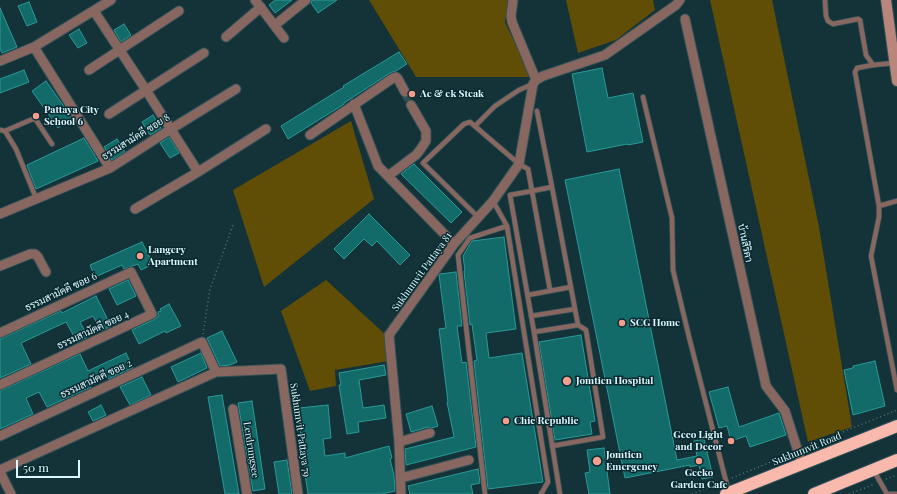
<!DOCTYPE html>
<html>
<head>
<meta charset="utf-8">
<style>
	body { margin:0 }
	#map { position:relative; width:897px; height:494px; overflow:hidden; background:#133339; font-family:"Playfair Display",serif }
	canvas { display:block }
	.scale { position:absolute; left:16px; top:460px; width:64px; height:18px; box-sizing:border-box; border:2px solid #ddf7fd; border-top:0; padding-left:5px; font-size:12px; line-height:14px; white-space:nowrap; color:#ddf7fd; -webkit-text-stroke:3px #08292f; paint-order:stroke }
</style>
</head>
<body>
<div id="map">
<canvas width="897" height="494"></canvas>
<div class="scale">50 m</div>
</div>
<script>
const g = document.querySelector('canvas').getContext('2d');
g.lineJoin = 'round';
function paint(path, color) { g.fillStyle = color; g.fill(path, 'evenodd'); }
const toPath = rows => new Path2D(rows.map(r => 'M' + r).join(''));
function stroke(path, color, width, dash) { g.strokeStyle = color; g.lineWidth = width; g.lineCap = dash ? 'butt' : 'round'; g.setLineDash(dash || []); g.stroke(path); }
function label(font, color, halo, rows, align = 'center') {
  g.font = font + ' "Playfair Display",Sarabun,serif'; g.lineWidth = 3; g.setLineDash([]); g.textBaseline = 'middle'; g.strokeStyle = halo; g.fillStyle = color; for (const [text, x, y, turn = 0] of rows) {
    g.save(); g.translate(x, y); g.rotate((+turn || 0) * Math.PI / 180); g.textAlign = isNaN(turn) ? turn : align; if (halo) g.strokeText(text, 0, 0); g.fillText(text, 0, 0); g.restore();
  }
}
const green = toPath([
	[369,0,508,0,505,22,531,77,416,77],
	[566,0,653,0,655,10,616,40,578,53],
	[710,0,772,0,819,227,852,427,808,442],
	[351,121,374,199,264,287,233,190],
	[326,280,386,335,389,361,335,370,336,386,310,391,281,311]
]);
const building = toPath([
	[275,0,292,0,275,13,269,5,275,0],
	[312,0,337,0,318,13,311,3,312,0],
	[29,2,37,22,27,26,18,6,29,2],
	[0,8,17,47,2,53,0,49,0,8],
	[124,24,131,35,121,42,114,30,124,24],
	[79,29,87,43,78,48,69,35,79,29],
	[399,52,407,64,396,71,390,73,344,103,344,104,338,108,288,139,281,126,344,87,343,86,399,52],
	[602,68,608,98,633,93,643,142,628,145,627,144,587,152,572,74,602,68],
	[24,70,29,82,0,93,0,79,24,70],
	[46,81,72,118,58,128,32,91,46,81],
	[153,115,161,128,150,135,142,122,153,115],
	[169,137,179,153,170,158,160,143,169,137],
	[84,138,98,161,36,189,27,165,84,138],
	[117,139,125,152,112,160,104,147,117,139],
	[414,164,462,212,451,223,401,174,414,164],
	[619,169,677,460,697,456,694,441,704,439,713,477,702,479,699,465,690,467,690,465,625,478,565,180,619,169],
	[369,214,410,255,400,265,377,241,372,246,364,239,344,259,334,249,369,214],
	[504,237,516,329,486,333,489,358,522,353,543,482,488,489,474,361,477,360,472,324,470,325,464,271,465,271,463,256,472,241,504,237],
	[142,242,153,264,141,270,138,264,124,269,122,265,95,277,90,265,142,242],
	[456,272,462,326,457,326,462,363,466,362,476,447,406,465,405,449,454,437,447,402,448,402,439,329,446,328,439,275,440,274,456,272],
	[128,280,136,296,117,305,109,289,128,280],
	[96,296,111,326,101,331,93,316,80,322,88,337,77,342,66,322,21,343,31,364,0,378,0,339,61,311,62,313,96,296],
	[169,304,181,326,166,333,165,331,139,344,132,330,155,319,158,317,158,312,161,311,160,309,169,304],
	[222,331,237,362,230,365,220,366,207,338,222,331],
	[581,335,595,421,590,422,592,434,555,440,539,342,581,335],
	[126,353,133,368,108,379,105,372,88,380,91,387,47,407,39,392,26,398,33,414,0,429,0,391,80,354,88,371,126,353],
	[201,353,207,368,178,382,171,367,201,353],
	[875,361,885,406,853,415,844,370,853,368,853,366,875,361],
	[384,365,386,375,359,380,363,408,384,405,386,418,358,422,359,432,347,434,343,410,339,385,341,385,339,373,384,365],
	[142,377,151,395,130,405,120,387,142,377],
	[728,387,739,427,779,413,786,435,750,447,746,436,731,441,727,426,719,428,709,392,728,387],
	[222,395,239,494,225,494,208,397,222,395],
	[252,401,265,489,253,491,238,403,252,401],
	[101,405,106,415,93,421,88,412,101,405],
	[328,405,331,438,323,439,325,456,345,453,345,458,389,446,392,458,390,459,394,475,395,491,382,494,308,494,305,474,306,474,304,458,301,441,299,408,328,405],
	[432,406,438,426,432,428,428,427,411,432,406,414,432,406],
	[604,448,610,494,589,494,585,473,590,472,587,450,604,448],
	[287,460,292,494,279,494,274,462,287,460],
	[478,469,480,483,471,485,473,494,410,494,408,486,478,469]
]);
const streetTunnel = toPath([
	[405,92,411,105]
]);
const path = toPath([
	[203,334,210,289,233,225],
	[806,447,897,410],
	[732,478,790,454],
	[886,479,897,475],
	[692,494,719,483],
	[849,494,875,484]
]);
const lane = toPath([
	[825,0,826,16,828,21,833,24,858,19,860,20,866,55,873,65,894,63],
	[873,65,857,68,855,72,879,206],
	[643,97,672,218,673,270,689,337,729,493],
	[537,111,552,187],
	[475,126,495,106,519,90,533,84],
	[0,130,5,131,16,149,36,198],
	[5,131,28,121,33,119,36,120,52,144],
	[493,201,507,226,548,482,541,494],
	[897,201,879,206,879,217,871,256,897,390],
	[478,217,423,163,464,124,470,122,519,164,528,169,532,191,510,195,534,332,560,494],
	[550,290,532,191,552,187,578,325,586,330,603,437,552,446],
	[528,295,571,287],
	[531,316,575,309],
	[534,332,578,325],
	[874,471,887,494],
	[485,494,458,255,470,238,507,226],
	[890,494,896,494]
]);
const street = toPath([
	[255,0,284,38],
	[513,0,511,16,512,22,536,80],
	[94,11,146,90,198,172],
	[685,19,766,386,785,411,802,464],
	[275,25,306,0],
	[226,37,261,7],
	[34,47,110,168],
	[0,61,34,47,111,0],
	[89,70,179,11],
	[354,104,378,166,454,244],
	[109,114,204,53],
	[310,135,393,78,396,77,398,79,405,92],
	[388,176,416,155,420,150,426,141,426,131,411,105],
	[135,209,198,172,266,129],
	[0,214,110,168,171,129,236,89],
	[0,266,30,254,35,254,38,257,46,272],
	[0,333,131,272,152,314,0,385],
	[233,409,247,494],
	[0,436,202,342,216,372],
	[399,442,430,433],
	[0,470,216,372,281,369,298,494],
	[0,472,11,494],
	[401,478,469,460],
	[401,494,399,442,389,335,454,244,493,201,519,164,533,84,536,80,543,76,605,55,676,5,680,0]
]);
const secondary = toPath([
	[886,0,897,81]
]);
const highway = toPath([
	[726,494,897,426],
	[814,494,897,460]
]);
const markers = [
	[412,94,4,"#f49d8c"],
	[36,116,4,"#f49d8c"],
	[140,256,4,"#f49d8c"],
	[622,323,4,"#f49d8c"],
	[567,381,5,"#f49d8c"],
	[506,421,4,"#f49d8c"],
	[731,441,4,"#f49d8c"],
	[597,461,5,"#f49d8c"],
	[699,461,4,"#f49d8c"]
];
const poiNames = [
	["Ae & ek Steak",420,94],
	["Pattaya City",44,110],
	["School 6",44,122],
	["Langery",148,250],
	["Apartment",148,262],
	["SCG Home",630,323],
	["Jomtien Hospital",576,381],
	["Chic Republic",514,421],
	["Geco Light",723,435,"right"],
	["and Decor",723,447,"right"],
	["Jomtien",606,455],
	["Emergency",606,467],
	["Gecko",699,473,"center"],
	["Garden Cafe",699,485,"center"]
];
const streetNames = [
	["ธรรมสามัคคี ซอย 8",136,137,-32],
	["บ้านสิริคา",745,243,78],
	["Sukhumvit Pattaya 81",422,272,-54],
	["ธรรมสามัคคี ซอย 6",61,292,-25],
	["ธรรมสามัคคี ซอย 4",93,330,-25],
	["ธรรมสามัคคี ซอย 2",96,379,-25],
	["Sukhumvit Pattaya 79",300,430,82],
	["Sukhumvit Road",807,449,-22],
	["Lerdrungsee",251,450,81]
];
paint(green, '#604d06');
paint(building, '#136b69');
stroke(building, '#2a9a97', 1);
stroke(streetTunnel, '#315056', 9, [9, 4.5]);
stroke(lane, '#335258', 6);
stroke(street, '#335258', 11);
stroke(secondary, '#335258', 12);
stroke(highway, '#335258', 14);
stroke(path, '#56747a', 1.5, [1, 3]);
stroke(lane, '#876760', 4.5);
stroke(street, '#876760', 9);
stroke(secondary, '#ba867c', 10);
stroke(highway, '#f9b9ac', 12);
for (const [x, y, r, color] of markers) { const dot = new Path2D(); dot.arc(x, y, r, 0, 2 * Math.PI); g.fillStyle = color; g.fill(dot); stroke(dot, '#08292f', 1.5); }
label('bold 10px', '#ddf7fd', '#08292f', poiNames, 'left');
label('10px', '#ddf7fd', '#08292f', streetNames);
</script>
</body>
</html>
